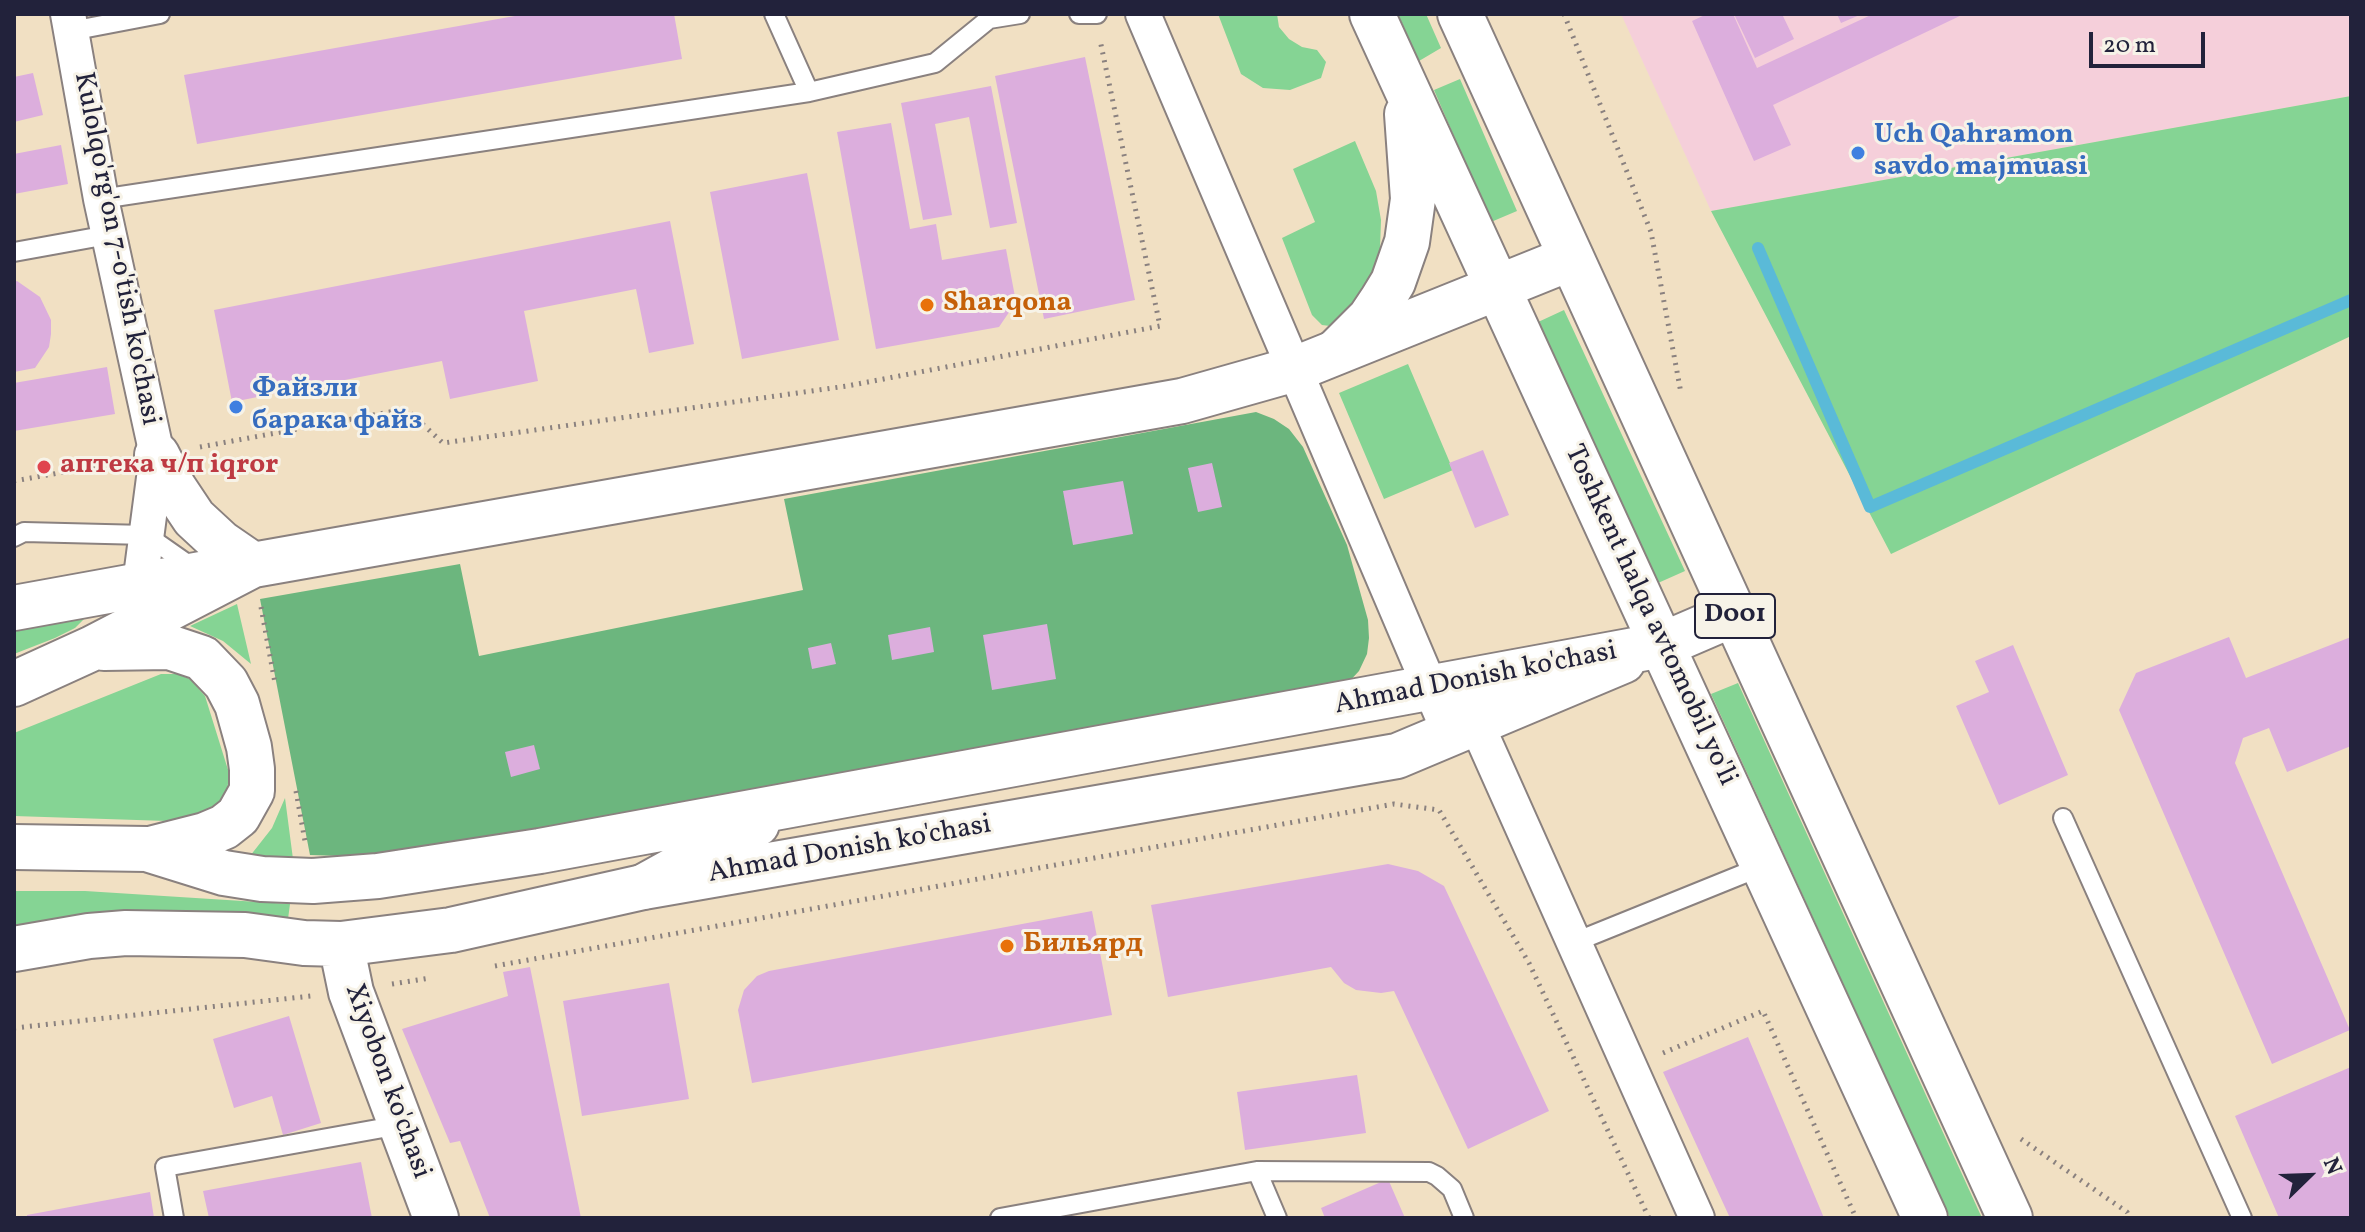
<!DOCTYPE html>
<html>
<head>
<meta charset="utf-8">
<style>
	body { margin:0 }
	#map { position:relative; width:2365px; height:1232px; overflow:hidden; background:#f1e0c3; font-family:Vollkorn,serif }
	canvas { display:block }
	.frame { position:absolute; inset:0; border:16px solid #22223b; pointer-events:none }
	.north { position:absolute; left:2269px; top:1136px; width:80px; height:80px; -webkit-text-stroke:6px #f7f3e8; paint-order:stroke; rotate:67deg; font-size:22px; font-weight:700; line-height:32px; text-align:center; color:#22223b }
	.north::after { content:''; display:block; margin:auto; width:28px; height:36px; background:#22223b; clip-path:polygon(50% 0,100% 100%,50% 72%,0 100%) }
	.scale { position:absolute; left:2089px; top:32px; width:116px; height:36px; box-sizing:border-box; border:4px solid #22223b; border-top:0; padding-left:10px; font-size:24px; line-height:28px; white-space:nowrap; color:#22223b; -webkit-text-stroke:6px #f7f3e8; paint-order:stroke }
</style>
</head>
<body>
<div id="map">
<canvas width="2365" height="1232"></canvas>
<div class="frame"></div>
<div class="north">N</div>
<div class="scale">20 m</div>
</div>
<script>
const g = document.querySelector('canvas').getContext('2d');
g.lineJoin = 'round';
function paint(path, color) { g.fillStyle = color; g.fill(path, 'evenodd'); }
const toPath = rows => new Path2D(rows.map(r => 'M' + r).join(''));
function stroke(path, color, width, dash) { g.strokeStyle = color; g.lineWidth = width; g.lineCap = dash ? 'butt' : 'round'; g.setLineDash(dash || []); g.stroke(path); }
function label(font, color, halo, rows, align = 'center') {
  g.font = font + ' Vollkorn,serif'; g.lineWidth = 6; g.setLineDash([]); g.textBaseline = 'middle'; g.strokeStyle = halo; g.fillStyle = color; for (const [text, x, y, turn = 0] of rows) {
    g.save(); g.translate(x, y); g.rotate((+turn || 0) * Math.PI / 180); g.textAlign = isNaN(turn) ? turn : align; if (halo) g.strokeText(text, 0, 0); g.fillText(text, 0, 0); g.restore();
  }
}
const built = toPath([
	[1621,14,2351,14,2351,96,1711,211]
]);
const green = toPath([
	[1218,14,1277,14,1279,27,1289,39,1302,47,1317,50,1326,62,1321,78,1290,90,1263,88,1241,74],
	[1398,14,1426,14,1441,48,1419,61],
	[1460,79,1517,211,1491,222,1434,90],
	[2351,96,2351,336,1891,554,1711,211],
	[1355,141,1376,191,1381,220,1380,249,1373,277,1338,325,1330,326,1322,325,1312,315,1282,238,1315,222,1293,169],
	[1564,310,1685,571,1658,583,1536,323],
	[1408,364,1453,470,1384,499,1339,393],
	[237,604,251,664,223,641,190,626],
	[88,615,75,628,55,638,14,654,14,625],
	[161,674,177,674,190,679,205,696,229,773,227,794,219,809,198,822,14,816,14,733],
	[1738,683,1982,1218,1950,1218,1711,694],
	[285,798,293,859,250,856,272,828],
	[14,891,85,891,290,904,288,919,136,911,87,915,14,926]
]);
const forest = toPath([
	[1256,412,1274,419,1289,429,1303,447,1347,545,1368,620,1369,638,1367,654,1359,671,1346,685,402,858,310,855,260,599,460,564,479,656,803,590,784,499]
]);
const stream = toPath([
	[1758,248,1870,507,2351,300]
]);
const building = toPath([
	[526,14,674,14,682,59,197,144,184,75],
	[1707,14,1733,14,1757,68,1873,14,1964,14,1773,105,1791,145,1754,161,1692,21],
	[1734,14,1782,14,1794,39,1755,58],
	[1837,14,1862,14,1841,23],
	[1085,57,1135,300,1044,319,995,76],
	[33,73,43,115,14,122,14,77],
	[991,86,1017,223,990,228,969,117,935,124,952,215,923,220,901,103],
	[891,123,910,229,936,224,942,260,1006,249,1016,302,999,327,876,349,837,132],
	[61,145,68,184,14,194,14,154],
	[807,173,839,340,742,359,710,192],
	[670,221,694,344,649,353,636,289,524,311,538,381,450,399,442,361,232,402,214,310],
	[17,281,40,297,51,320,51,334,49,347,35,368,14,372,14,282],
	[107,367,115,414,14,431,14,383],
	[1483,450,1509,515,1475,528,1449,463],
	[1212,463,1222,507,1198,512,1188,468],
	[1123,481,1133,534,1073,545,1063,491],
	[1047,624,1056,679,992,690,983,635],
	[930,627,934,652,892,660,888,635],
	[2229,637,2246,678,2351,637,2351,746,2287,772,2269,728,2243,738,2235,763,2350,1030,2272,1064,2119,710,2136,673],
	[831,643,836,664,812,669,808,648],
	[2013,645,2068,775,1999,805,1956,706,1989,692,1975,661],
	[534,745,540,769,511,777,505,752],
	[1388,864,1418,871,1444,886,1549,1111,1468,1149,1394,991,1381,993,1356,990,1344,983,1331,967,1168,997,1151,905],
	[1092,911,1112,1015,752,1083,738,1010,744,990,757,976,769,971],
	[530,967,581,1218,490,1218,460,1141,450,1143,402,1029,508,996,503,972],
	[669,983,689,1099,582,1116,563,1001],
	[289,1016,321,1123,283,1135,272,1096,234,1108,213,1039],
	[1748,1037,1824,1218,1730,1218,1663,1072],
	[2351,1067,2351,1218,2279,1218,2235,1116],
	[1357,1075,1366,1133,1245,1150,1237,1092],
	[361,1162,372,1218,209,1218,203,1191],
	[1388,1179,1405,1218,1325,1218,1321,1208],
	[150,1192,154,1218,27,1218,27,1215]
]);
const path = toPath([
	[1564,14,1651,232,1681,393],
	[200,447,406,409,443,443,847,386,1160,326,1100,40],
	[14,481,120,462],
	[261,607,275,683],
	[296,791,305,841],
	[495,966,1394,804,1439,810,1529,963,1649,1218],
	[392,984,430,978],
	[14,1028,311,996],
	[1663,1053,1763,1011,1856,1218],
	[2021,1139,2127,1212,2130,1218]
]);
const lane = toPath([
	[774,14,809,92],
	[1079,14,1097,14],
	[71,31,160,14],
	[101,199,809,92,935,63,989,19,1020,14],
	[14,252,108,235],
	[14,537,24,532,146,535,196,570],
	[2063,818,2242,1218],
	[1575,942,1763,866],
	[1257,1171,1429,1172,1437,1176,1452,1189,1464,1218],
	[174,1218,165,1167,400,1125],
	[1000,1218,1257,1171,1277,1218]
]);
const street = toPath([
	[68,14,101,199,157,455,137,607],
	[1143,14,1450,734],
	[1456,707,1476,723,1697,1218]
]);
const secondary = toPath([
	[14,608,240,567],
	[341,944,351,992,436,1218],
	[14,949,89,936,126,933,245,935,304,943,341,944,451,930,643,887,1397,756,1623,661]
]);
const primary = toPath([
	[157,455,174,488,194,518,221,543,253,565],
	[104,648,169,647,202,658,226,683,237,704,249,747,252,769,252,791,238,816,224,827,205,835,150,849],
	[14,684,93,648,253,565,1182,401,1295,369,1571,258],
	[14,847,147,849,224,873,262,879,313,881,378,876,540,851,1662,645,1734,614],
	[643,887,757,824]
]);
const highway = toPath([
	[1372,14,1925,1218],
	[1460,14,2010,1218],
	[1337,351,1370,318,1382,300,1393,282,1407,242,1413,199,1407,114]
]);
const markers = [
	[1858,153,8,"#3f7fe0"],
	[927,305,8,"#e8710a"],
	[236,407,8,"#3f7fe0"],
	[44,467,8,"#e0444e"],
	[1007,946,8,"#e8710a"]
];
const shields = [
	[1735,616,80]
];
const shieldNames = [
	["D001",1735,616]
];
const shopNames = [
	["Uch Qahramon",1874,137],
	["savdo majmuasi",1874,169],
	["Файзли",252,391],
	["барака файз",252,423]
];
const streetNames = [
	["Kulolqo'rg'on 7-o'tish ko'chasi",115,249,79],
	["Toshkent halqa avtomobil yo'li",1649,616,65],
	["Ahmad Donish ko'chasi",1476,680,-11],
	["Ahmad Donish ko'chasi",850,851,-10],
	["Xiyobon ko'chasi",386,1082,70]
];
const foodNames = [
	["Sharqona",943,305],
	["Бильярд",1023,946]
];
const healthNames = [
	["аптека ч/п iqror",60,467]
];
paint(built, '#f5cfda');
paint(green, '#85d494');
paint(forest, '#6cb67e');
stroke(stream, '#5abad8', 12);
paint(building, '#dcaedd');
stroke(lane, '#8a817f', 22);
stroke(street, '#8a817f', 38);
stroke(secondary, '#8a817f', 48);
stroke(primary, '#8a817f', 48);
stroke(highway, '#8a817f', 48);
stroke(path, '#8a817f', 5, [2, 6]);
stroke(lane, '#fff', 18);
stroke(street, '#fff', 34);
stroke(secondary, '#fff', 44);
stroke(primary, '#fff', 44);
stroke(highway, '#fff', 44);
for (const [x, y, r, color] of markers) { const dot = new Path2D(); dot.arc(x, y, r, 0, 2 * Math.PI); g.fillStyle = color; g.fill(dot); stroke(dot, '#f7f3e8', 3); }
for (const [x, y, w] of shields) { const box = new Path2D(); box.roundRect(x - w / 2, y - 22, w, 44, 6); g.fillStyle = '#f7f3e8'; g.fill(box); stroke(box, '#22223b', 2); }
label('bold 26px', '#22223b', null, shieldNames);
label('bold 28px', '#366cbe', '#f7f3e8', shopNames, 'left');
label('28px', '#22223b', '#f7f3e8', streetNames);
label('bold 28px', '#c56008', '#f7f3e8', foodNames, 'left');
label('bold 28px', '#be3a42', '#f7f3e8', healthNames, 'left');
</script>
</body>
</html>
